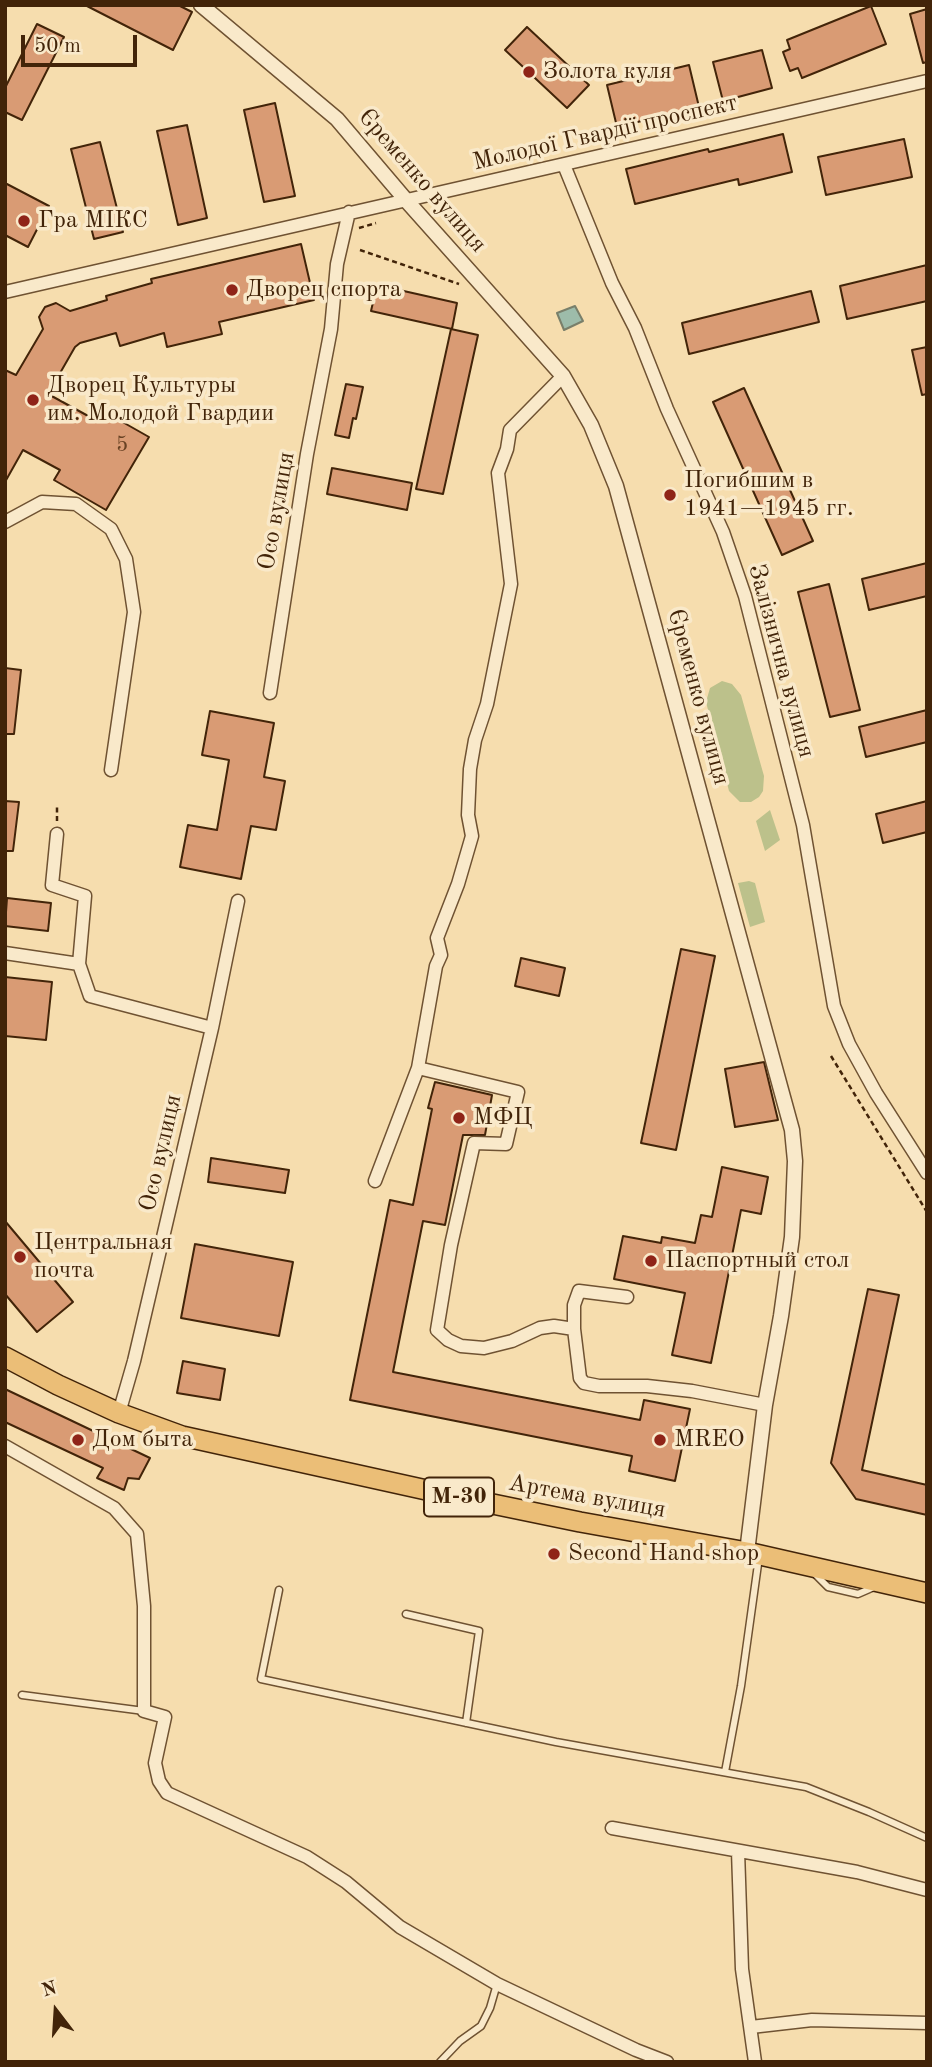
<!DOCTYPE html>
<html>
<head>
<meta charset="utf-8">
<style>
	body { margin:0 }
	#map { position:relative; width:932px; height:2067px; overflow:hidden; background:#f6ddae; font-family:"Old Standard TT",serif }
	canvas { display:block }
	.frame { position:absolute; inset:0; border:7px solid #422409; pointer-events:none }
	.north { position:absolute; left:21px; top:1976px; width:70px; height:70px; -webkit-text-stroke:5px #f9e9ca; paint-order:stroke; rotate:343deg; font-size:19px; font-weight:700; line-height:28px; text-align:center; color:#422409 }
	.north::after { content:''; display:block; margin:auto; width:24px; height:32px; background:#422409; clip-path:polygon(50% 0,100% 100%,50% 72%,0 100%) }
	.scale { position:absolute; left:21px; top:35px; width:116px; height:32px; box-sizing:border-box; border:4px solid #422409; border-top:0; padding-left:9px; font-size:21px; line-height:24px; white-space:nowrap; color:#422409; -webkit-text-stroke:5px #f9e9ca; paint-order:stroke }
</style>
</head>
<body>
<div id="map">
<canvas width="932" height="2067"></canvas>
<div class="frame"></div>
<div class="north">N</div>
<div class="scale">50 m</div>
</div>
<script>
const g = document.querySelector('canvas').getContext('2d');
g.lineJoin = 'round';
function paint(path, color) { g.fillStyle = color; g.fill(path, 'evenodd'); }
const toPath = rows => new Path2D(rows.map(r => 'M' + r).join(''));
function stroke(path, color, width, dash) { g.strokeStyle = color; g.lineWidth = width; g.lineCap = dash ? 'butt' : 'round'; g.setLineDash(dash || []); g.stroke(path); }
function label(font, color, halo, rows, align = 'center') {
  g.font = font + ' "Old Standard TT",serif'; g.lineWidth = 7; g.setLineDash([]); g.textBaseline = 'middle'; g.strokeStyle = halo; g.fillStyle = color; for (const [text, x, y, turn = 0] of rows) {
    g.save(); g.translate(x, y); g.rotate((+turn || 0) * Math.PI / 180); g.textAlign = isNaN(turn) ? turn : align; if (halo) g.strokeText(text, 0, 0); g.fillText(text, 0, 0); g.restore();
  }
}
const green = toPath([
	[722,681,732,684,741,695,764,776,763,791,759,797,751,802,740,802,729,791,706,702,710,688],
	[770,810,780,840,765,851,756,821],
	[749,881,755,883,765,922,750,927,738,883]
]);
const water = toPath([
	[575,306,583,321,564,330,557,313,575,306]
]);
const building = toPath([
	[85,5,178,5,192,12,173,50,85,5],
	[871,6,886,44,802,78,798,68,790,71,783,52,790,49,787,40,871,6],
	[927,9,927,62,923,63,910,14,927,9],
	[37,24,64,37,22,120,5,112,5,88,37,24],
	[527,27,589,85,567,108,505,50,527,27],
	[762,50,772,88,723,101,713,62,762,50],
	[689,65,699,107,617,127,607,85,689,65],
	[275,103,295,196,264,202,244,110,275,103],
	[187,125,207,218,178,225,157,131,187,125],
	[783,134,792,172,739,185,738,179,635,204,626,169,708,149,709,152,783,134],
	[904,139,912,177,826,195,818,157,904,139],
	[100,142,123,232,94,239,71,149,100,142],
	[5,183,49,206,28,247,5,235,5,183],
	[301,244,314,300,219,322,222,334,167,347,164,333,120,346,116,333,80,343,75,347,48,394,90,417,96,407,149,437,106,510,54,480,60,470,23,450,5,482,5,370,16,375,43,329,39,317,45,307,56,303,70,311,107,300,106,296,152,283,151,279,301,244],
	[927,265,927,301,847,319,840,286,927,265],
	[377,285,457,303,452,329,371,311,377,285],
	[811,291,819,322,689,354,682,323,811,291],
	[451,329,478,335,443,494,416,489,451,329],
	[927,347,927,394,922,395,912,350,927,347],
	[346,384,363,387,356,419,353,418,349,438,335,435,346,384],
	[744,388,813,541,782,555,713,402,744,388],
	[332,468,412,483,407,510,327,494,332,468],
	[927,563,927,596,869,610,862,579,927,563],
	[829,584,860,710,830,717,798,592,829,584],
	[5,668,21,670,14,734,5,734,5,668],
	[927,710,927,742,866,757,859,727,927,710],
	[210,711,274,723,264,777,285,781,276,830,251,826,241,879,180,867,188,825,217,830,229,760,202,755,210,711],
	[5,801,19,802,13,851,5,851,5,801],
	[927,801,927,832,883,843,876,814,927,801],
	[7,898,51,903,48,931,5,926,7,898],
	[681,949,715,956,676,1150,641,1143,681,949],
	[521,958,565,968,559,996,515,986,521,958],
	[5,977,52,982,46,1040,5,1036,5,977],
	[764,1062,778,1120,735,1127,725,1069,764,1062],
	[435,1082,492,1095,485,1135,463,1135,445,1225,423,1221,393,1372,640,1420,644,1400,690,1409,675,1481,629,1471,632,1456,350,1400,390,1200,413,1205,432,1109,428,1108,435,1082],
	[211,1158,289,1170,285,1193,208,1182,211,1158],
	[722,1167,768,1177,761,1214,741,1210,711,1363,672,1355,685,1293,614,1279,623,1236,661,1243,662,1237,695,1243,701,1215,712,1217,722,1167],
	[5,1221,73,1302,37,1332,5,1294,5,1221],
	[195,1244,293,1262,279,1336,181,1318,195,1244],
	[868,1289,899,1295,862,1470,927,1485,927,1515,856,1499,831,1463,868,1289],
	[183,1361,225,1369,220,1400,177,1393,183,1361],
	[5,1389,150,1458,139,1479,128,1478,124,1490,97,1478,103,1468,5,1422,5,1389]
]);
const path = toPath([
	[359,228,376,223],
	[360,250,459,284],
	[57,821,57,807],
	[831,1056,927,1212]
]);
const service = toPath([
	[813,1572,828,1587,858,1594,874,1587],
	[279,1590,261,1679,556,1742,806,1787,869,1812,927,1838],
	[406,1614,479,1631,466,1723],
	[22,1695,144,1711],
	[725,1772,741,1686,759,1557],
	[440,2062,460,2041,481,2026,490,2008,497,1984]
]);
const minor = toPath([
	[564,165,612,283,635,328,667,409,723,532,745,596,803,825,834,1006,849,1044,876,1093,927,1173],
	[5,292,927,81],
	[5,522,42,502,76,504,111,529,126,559,134,612,111,770],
	[270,693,307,454,331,329,337,264,349,212],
	[57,834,52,885,85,896,79,964,90,996,212,1028],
	[5,953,79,964],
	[418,1068,518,1092,506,1144,474,1143,451,1245,437,1330,448,1340,461,1346,484,1348,512,1341,540,1328,554,1326,574,1329,574,1305,579,1291,627,1297],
	[375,1181,418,1068,436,966,441,955,437,938,458,884,472,836,468,815,470,769,475,740,487,704,511,584,498,473,507,449,510,430,563,376],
	[574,1329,580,1378,584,1383,599,1386,647,1386,692,1391,765,1405],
	[119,1413,134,1361,212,1028,238,901],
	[5,1446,114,1508,137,1534,144,1606,144,1711,165,1717,155,1763,159,1781,167,1793,307,1857,346,1882,400,1927,497,1984,636,2050,667,2062],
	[612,1828,857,1872,927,1890],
	[738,1851,742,1969,755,2062],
	[751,2027,812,2020,927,2023]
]);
const tertiary = toPath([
	[201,5,337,119,405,199,563,376,591,425,616,486,792,1130,795,1161,792,1237,781,1316,765,1405,747,1552]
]);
const trunk = toPath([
	[5,1357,58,1385,119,1413,182,1436,449,1495,580,1522,747,1552,927,1593]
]);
const markers = [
	[529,72,7,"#8f2418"],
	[24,221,7,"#8f2418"],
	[232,290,7,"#8f2418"],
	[33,400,7,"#8f2418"],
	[670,495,7,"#8f2418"],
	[459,1118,7,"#8f2418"],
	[20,1257,7,"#8f2418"],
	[651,1261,7,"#8f2418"],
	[78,1440,7,"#8f2418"],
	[660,1440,7,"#8f2418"],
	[554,1554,7,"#8f2418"]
];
const numberNames = [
	["5",122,445]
];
const shields = [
	[459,1497,70]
];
const shieldNames = [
	["М-30",459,1497]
];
const poiNames = [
	["Золота куля",543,72],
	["Гра МІКС",38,221],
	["Дворец спорта",246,290],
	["Дворец Культуры",47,386],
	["им. Молодой Гвардии",47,414],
	["Погибшим в",684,481],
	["1941—1945 гг.",684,509],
	["МФЦ",473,1118],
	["Центральная",34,1243],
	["почта",34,1271],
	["Паспортный стол",665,1261],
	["Дом быта",92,1440],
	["MREO",674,1440],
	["Second Hand shop",568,1554]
];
const streetNames = [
	["Молодої Гвардії проспект",605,133,-13],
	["Єременко вулиця",422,181,49],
	["Осо вулиця",277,511,-80],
	["Залізнична вулиця",781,661,75],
	["Єременко вулиця",698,697,75],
	["Осо вулиця",161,1153,-77],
	["Артема вулиця",587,1497,10]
];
paint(green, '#bcc18b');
paint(water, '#9dbcaa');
stroke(water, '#797f6a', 2);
paint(building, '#d99b74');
stroke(building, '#422409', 2);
stroke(service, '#6f5232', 9);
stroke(minor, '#6f5232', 15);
stroke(tertiary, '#6f5232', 17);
stroke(trunk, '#422409', 22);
stroke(path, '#422409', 2.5, [5, 3.5]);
stroke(service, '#f9e9ca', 6);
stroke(minor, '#f9e9ca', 12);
stroke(tertiary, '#f9e9ca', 14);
stroke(trunk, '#ebbe77', 19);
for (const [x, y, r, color] of markers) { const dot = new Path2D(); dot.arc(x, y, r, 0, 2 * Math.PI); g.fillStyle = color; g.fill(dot); stroke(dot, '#f9e9ca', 2.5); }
label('21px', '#684224', null, numberNames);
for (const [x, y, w] of shields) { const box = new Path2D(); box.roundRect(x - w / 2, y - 19.5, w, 39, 5); g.fillStyle = '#f9e9ca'; g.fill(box); stroke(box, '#422409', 2); }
label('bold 23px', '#422409', null, shieldNames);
label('24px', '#422409', '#f9e9ca', poiNames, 'left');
label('24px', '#422409', '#f9e9ca', streetNames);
</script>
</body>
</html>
